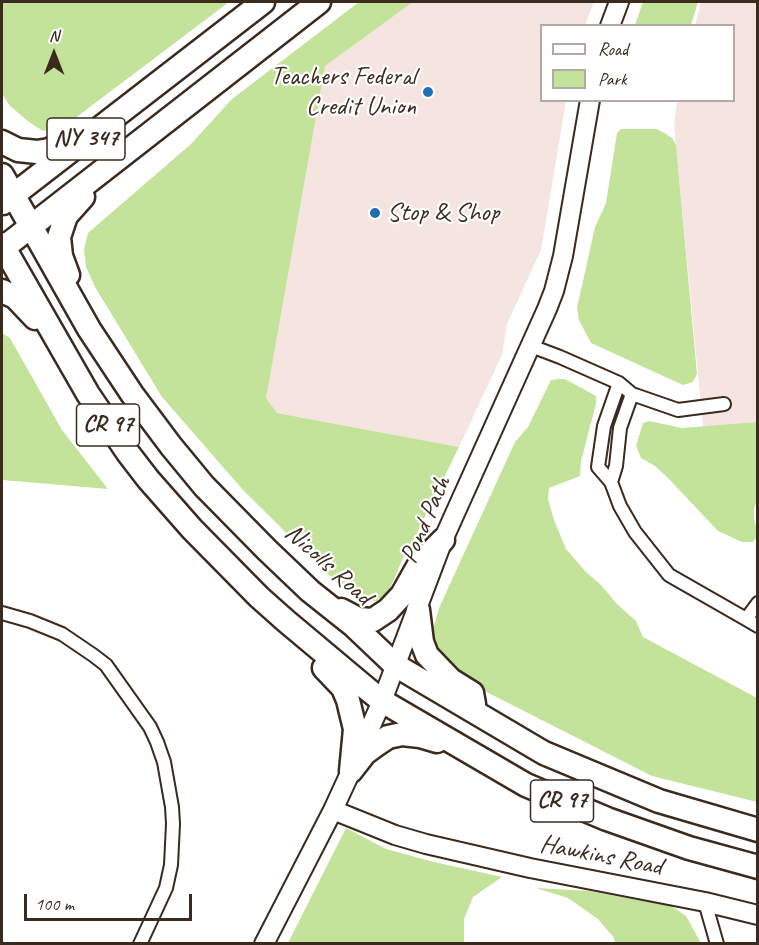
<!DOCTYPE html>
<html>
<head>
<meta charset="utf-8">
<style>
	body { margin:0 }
	#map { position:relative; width:759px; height:945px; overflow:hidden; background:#fff; font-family:Caveat,sans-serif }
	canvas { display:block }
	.frame { position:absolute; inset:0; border:3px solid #3b2a1e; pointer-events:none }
	.legend { position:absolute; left:540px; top:24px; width:195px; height:78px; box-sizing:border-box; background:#fff; border:2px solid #b1aaa5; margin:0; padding:8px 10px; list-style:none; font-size:18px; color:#3b2a1e }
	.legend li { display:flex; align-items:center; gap:12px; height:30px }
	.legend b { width:30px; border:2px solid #b1aaa5 }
	.north { position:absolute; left:24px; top:24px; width:60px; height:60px; -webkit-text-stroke:4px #fff; paint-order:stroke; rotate:0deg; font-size:16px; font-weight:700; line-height:24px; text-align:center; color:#3b2a1e }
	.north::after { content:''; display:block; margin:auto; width:21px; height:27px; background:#3b2a1e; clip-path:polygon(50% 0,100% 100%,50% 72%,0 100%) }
	.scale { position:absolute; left:24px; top:894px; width:168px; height:27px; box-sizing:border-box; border:3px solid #3b2a1e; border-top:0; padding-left:8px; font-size:18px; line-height:21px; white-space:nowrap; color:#3b2a1e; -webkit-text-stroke:4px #fff; paint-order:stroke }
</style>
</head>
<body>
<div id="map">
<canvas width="759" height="945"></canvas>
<div class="frame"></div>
<ul class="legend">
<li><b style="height:8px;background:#fff"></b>Road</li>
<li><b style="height:16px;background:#c3e29a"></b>Park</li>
</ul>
<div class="north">N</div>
<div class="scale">100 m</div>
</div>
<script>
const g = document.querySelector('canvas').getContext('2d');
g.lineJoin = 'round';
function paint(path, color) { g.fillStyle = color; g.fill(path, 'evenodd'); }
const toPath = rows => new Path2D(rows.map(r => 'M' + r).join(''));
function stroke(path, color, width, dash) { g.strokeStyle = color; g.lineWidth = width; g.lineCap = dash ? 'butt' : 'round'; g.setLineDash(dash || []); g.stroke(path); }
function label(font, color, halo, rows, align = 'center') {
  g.font = font + ' Caveat,sans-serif'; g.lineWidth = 4.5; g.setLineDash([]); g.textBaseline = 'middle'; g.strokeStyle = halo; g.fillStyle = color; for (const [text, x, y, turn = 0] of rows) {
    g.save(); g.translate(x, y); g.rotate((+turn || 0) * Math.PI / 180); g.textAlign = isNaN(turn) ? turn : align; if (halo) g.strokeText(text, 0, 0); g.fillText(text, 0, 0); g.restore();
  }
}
const built = toPath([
	[413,2,594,2,585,25,542,26,542,100,566,101,541,250,507,324,502,355,459,447,277,413,266,398,273,352,325,66],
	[701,2,757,2,757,422,703,427,674,125,677,101,734,100,734,26,695,25]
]);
const green = toPath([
	[2,2,229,2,70,122,43,131,29,122,10,106,2,94],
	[359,2,413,2,325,66,266,398,277,413,459,447,412,543,403,558,388,593,376,601,361,600,345,591,243,490,162,397,95,287,86,267,84,249,88,233,191,144,232,99],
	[643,2,698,2,691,25,635,25],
	[621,129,657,129,666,134,673,139,676,145,697,374,693,382,683,385,591,343,579,320,577,308,595,227,606,203,617,133],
	[2,333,10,338,62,430,108,489,2,480],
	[558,379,565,379,596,396,596,404,581,461,580,476,549,488,548,499,554,520,566,549,586,572,601,585,617,604,636,621,643,637,757,698,757,802,652,776,459,678,439,657,434,641,434,626,439,608,515,442,528,427,551,380],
	[649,421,682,428,757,422,758,498,754,508,754,519,758,535,753,542,742,542,718,531,668,478,655,466,641,458,636,446,643,423],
	[346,828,386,849,434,862,502,877,473,897,464,919,464,943,288,943],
	[536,888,589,891,671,906,686,916,701,943,615,943,614,938,598,919,568,898]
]);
const street = toPath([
	[531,346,560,357,619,383,632,394,678,410,724,404],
	[619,383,604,426,598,467,611,482,616,466,620,428,632,394],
	[611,482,620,506,635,532,669,575,746,619],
	[758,603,746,619,758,626],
	[2,613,30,621,62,634,93,655,106,665,150,727,157,742,164,762,172,807,173,824,171,865,166,888,140,944],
	[705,902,717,944]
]);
const secondary = toPath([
	[610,26,619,2],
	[333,810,395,835,426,844,530,868,705,902,758,915],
	[264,944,333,810,351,771,382,701,443,540,547,309,554,291,563,256,590,100]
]);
const highway = toPath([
	[2,142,18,150,37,152,49,150,72,137],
	[2,175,89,329,132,394,171,446,204,486,267,550,310,591,354,626,395,665,544,753,659,801,758,830],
	[3,203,263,2],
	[2,244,88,394,128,453,148,479,192,529,259,597,286,621,366,688,382,701,526,785,607,819,689,848,758,867],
	[2,249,319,2],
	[68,275,61,256,59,237,66,216,83,197],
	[2,291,15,297,35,318],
	[341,610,358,619,373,620,388,610,402,595,420,563,443,540],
	[418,610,422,642,427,655,451,680,472,693,474,704],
	[324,668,343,688,348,700,355,729,351,771],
	[351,771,365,753,376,745,388,737,402,734,420,736,437,741]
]);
const markers = [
	[428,92,6,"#1f6fb2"],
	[375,213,6,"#1f6fb2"]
];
const shields = [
	[86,139,78],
	[108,425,63],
	[562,801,63]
];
const shieldNames = [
	["NY 347",86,139],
	["CR 97",108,425],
	["CR 97",562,801]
];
const poiNames = [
	["Teachers Federal",416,77],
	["Credit Union",416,107],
	["Stop & Shop",387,213,"left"]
];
const streetNames = [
	["Pond Path",426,520,-67],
	["Nicolls Road",328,565,42],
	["Hawkins Road",601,856,11]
];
paint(built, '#f5e4e0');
paint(green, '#c3e29a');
stroke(street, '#3b2a1e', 16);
stroke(secondary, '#3b2a1e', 22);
stroke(highway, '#3b2a1e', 27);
stroke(street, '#fff', 12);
stroke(secondary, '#fff', 18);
stroke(highway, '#fff', 22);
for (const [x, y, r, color] of markers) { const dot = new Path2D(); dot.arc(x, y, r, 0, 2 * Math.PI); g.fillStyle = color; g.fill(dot); stroke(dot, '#fff', 2); }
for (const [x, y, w] of shields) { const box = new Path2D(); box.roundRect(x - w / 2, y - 21, w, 42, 4.5); g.fillStyle = '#fff'; g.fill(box); stroke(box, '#3b2a1e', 1.5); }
label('bold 24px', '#3b2a1e', null, shieldNames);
label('26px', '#3b2a1e', '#fff', poiNames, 'right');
label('26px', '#3b2a1e', '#fff', streetNames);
</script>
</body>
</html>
